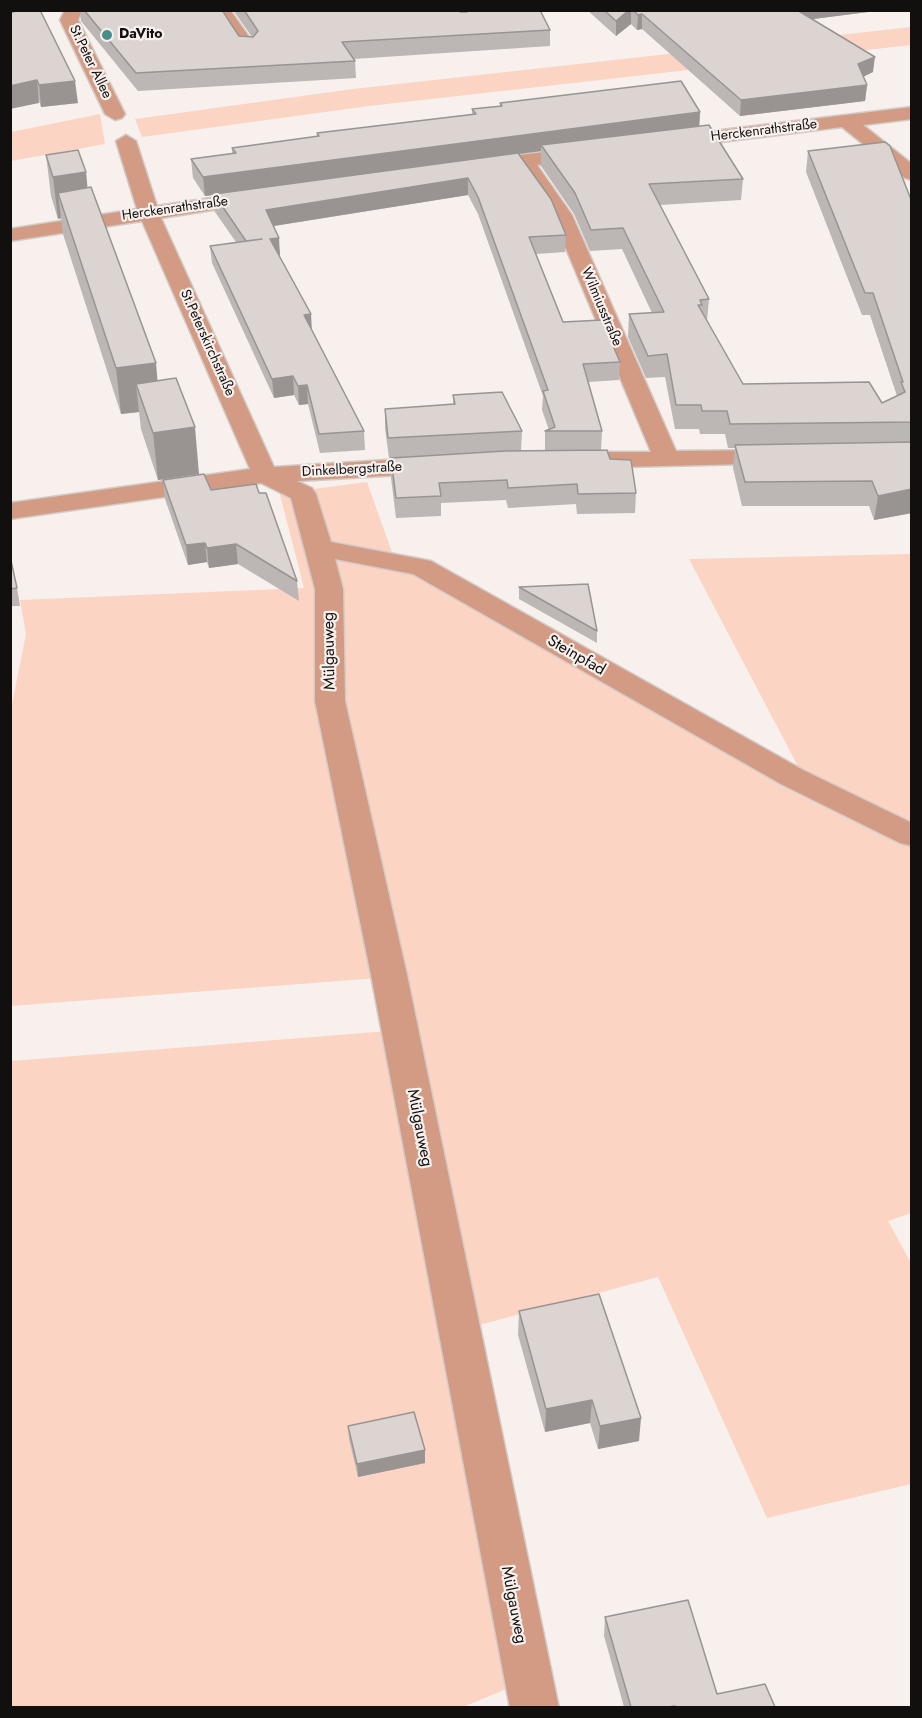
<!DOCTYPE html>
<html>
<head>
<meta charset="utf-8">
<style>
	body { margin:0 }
	#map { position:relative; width:922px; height:1718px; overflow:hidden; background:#f7f0ed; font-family:Jost,sans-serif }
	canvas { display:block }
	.frame { position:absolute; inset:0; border:12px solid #12100f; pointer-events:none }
</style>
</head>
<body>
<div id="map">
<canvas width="922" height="1718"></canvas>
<div class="frame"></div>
</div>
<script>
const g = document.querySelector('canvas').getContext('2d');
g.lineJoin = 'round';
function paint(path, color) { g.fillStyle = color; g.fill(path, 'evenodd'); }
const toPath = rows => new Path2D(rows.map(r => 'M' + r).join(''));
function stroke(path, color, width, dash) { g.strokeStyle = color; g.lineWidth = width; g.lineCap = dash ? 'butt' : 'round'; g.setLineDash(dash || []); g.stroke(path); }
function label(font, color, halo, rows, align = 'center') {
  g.font = font + ' Jost,sans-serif'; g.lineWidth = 4.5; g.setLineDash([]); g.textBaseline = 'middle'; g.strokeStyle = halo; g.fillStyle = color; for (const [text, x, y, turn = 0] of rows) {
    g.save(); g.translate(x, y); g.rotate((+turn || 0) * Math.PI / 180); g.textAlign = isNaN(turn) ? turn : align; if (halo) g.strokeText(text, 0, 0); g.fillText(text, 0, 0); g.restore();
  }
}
const green = toPath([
	[911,27,911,45,369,106,142,137,135,119,353,89],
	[100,114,105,144,11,161,11,132],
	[367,482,393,555,329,543,313,489],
	[293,490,319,587,379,978,11,1006,10,714,26,634,20,600,304,588,279,491],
	[911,554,911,830,802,774,689,559],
	[338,558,414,569,911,844,911,1213,888,1221,911,1263,911,1484,767,1518,658,1277,472,1327,343,700,333,560],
	[389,1031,511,1687,461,1708,11,1708,11,1061]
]);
const minor = toPath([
	[65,10,82,10,78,20,125,114,122,118,115,120,105,114,60,20,65,10],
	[213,10,230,10,257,48,254,52,242,52,213,10],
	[912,107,912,119,863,125,912,164,912,180,905,178,842,127,672,148,662,142,672,136,912,107],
	[126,135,136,141,157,206,258,191,265,193,268,197,265,201,258,203,161,218,274,467,435,457,444,460,448,465,444,470,435,473,297,481,312,488,316,494,331,542,431,561,803,770,912,823,912,846,900,843,781,784,413,574,335,559,343,589,345,701,407,975,559,1708,510,1708,371,975,315,701,315,589,291,498,261,483,10,519,10,503,250,469,142,221,10,241,10,229,137,209,116,141,126,135],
	[585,147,592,149,595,153,592,157,537,165,572,215,676,451,780,450,789,453,793,458,789,463,579,468,570,465,566,460,570,455,579,452,651,452,552,215,519,167,479,172,472,170,469,166,472,162,479,160,585,147]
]);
const wall = toPath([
	[10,10,78,103,41,107],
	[80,10,222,10,239,36,252,37,233,10,459,10,460,12,467,12,469,11,468,10,540,10,550,30,550,46,354,59,355,61,356,78,138,91,81,21],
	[587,10,884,10,812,19,873,72,863,77,867,85,865,101,740,116,642,29,637,30,631,24,616,36],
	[500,103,700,112,699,127,743,179,741,200,660,205,709,299,707,321,743,384,882,403,897,396,870,315,862,315,806,172,808,151,912,202,912,513,874,520,869,506,742,506,733,468,735,448,728,448,725,434,700,434,699,429,675,429,665,377,646,378,628,337,629,314,652,313,622,249,590,251,574,214,541,166,541,151,519,154,566,235,565,252,536,254,563,322,620,362,619,380,588,382,602,431,601,450,545,450,545,431,549,430,542,410,543,396,478,214,468,195,274,226,280,255,279,255,311,314,311,329,364,431,365,450,320,453,308,404,299,405,294,395,274,398,212,263,210,246,236,242,215,212,214,195,205,196,193,178,191,159,232,153,232,148,317,136,317,133,472,114,472,109,500,106],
	[46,155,86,172,87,188,157,381,199,474,158,480,141,429,139,412,121,414,63,234,61,218,58,219,51,196],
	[453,395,522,431,521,451,507,451,610,459,636,493,635,513,577,514,576,504,508,508,506,500,441,503,441,516,396,518,391,478,391,458,482,453,389,458,385,428,385,409,453,404],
	[163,480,211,490,259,493,297,581,299,601,238,564,209,568,207,562,188,565,165,499],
	[10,556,17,588,20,606,10,606],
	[519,587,597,631,597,643,519,599],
	[519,1311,639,1441,598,1449,590,1423,545,1432,518,1335],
	[348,1426,425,1450,425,1463,358,1477,349,1439],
	[605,1617,717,1694,775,1707,624,1707,604,1636]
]);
const shadedWall = toPath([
	[629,10,631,10,631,24,616,36,616,21],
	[791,10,884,10,790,22],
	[642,14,642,29,637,30,638,15],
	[875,57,873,72,856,80,858,64],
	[37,80,39,103,10,109,10,86],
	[75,81,78,103,41,107,39,85],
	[867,85,865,101,740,116,741,100],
	[700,112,699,131,541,145,541,151,205,196,203,177],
	[86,172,90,213,58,193,61,218,58,219,53,177],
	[468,178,468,195,267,227,266,210],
	[279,238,280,255,271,256,270,239],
	[311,314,312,332,304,315],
	[156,363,160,409,136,384,139,412,121,414,116,368],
	[293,376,294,395,274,398,272,379],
	[307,385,308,404,299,405,298,386],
	[195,427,199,474,158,480,153,433],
	[912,489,912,513,874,520,878,496],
	[205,543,207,562,188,565,186,545],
	[236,544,238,564,209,568,207,548],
	[592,1400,590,1423,545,1432,546,1409],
	[641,1418,639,1441,598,1449,600,1426],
	[425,1450,425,1463,358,1477,357,1464]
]);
const building = toPath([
	[19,10,40,10,75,81,39,85,37,80,10,86,10,13,19,10],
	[84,10,222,10,239,36,253,37,258,31,244,10,459,10,460,12,467,12,470,10,540,10,550,30,342,42,355,61,136,73,84,10],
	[604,10,629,10,616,21,604,10],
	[633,10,797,10,875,57,858,64,867,85,741,100,642,14,638,15,633,10],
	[681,81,700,112,203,177,191,159,236,153,232,148,319,136,317,133,476,114,472,109,502,106,500,103,681,81],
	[709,125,743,179,649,184,709,299,700,300,702,305,698,305,743,384,869,382,882,403,905,392,901,382,903,382,873,293,865,293,808,151,885,142,890,146,912,202,912,422,730,424,727,411,702,411,701,405,676,405,667,354,648,356,629,314,664,312,623,228,591,230,575,193,541,145,709,125],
	[78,150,86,172,53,177,46,155,78,150],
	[518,153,551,199,566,235,529,237,563,322,602,320,620,362,583,364,602,431,545,431,555,427,543,391,548,390,478,197,468,178,266,210,279,238,270,239,311,314,304,315,364,431,319,434,307,385,298,386,293,376,272,379,210,246,262,239,246,241,214,194,518,153],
	[91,187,156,363,116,368,58,193,91,187],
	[176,378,195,427,153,433,136,384,176,378],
	[502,392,522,431,388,438,385,409,455,404,453,395,502,392],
	[912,442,912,489,878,496,872,481,745,482,735,445,912,442],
	[607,450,610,459,631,460,636,493,578,494,577,484,508,488,507,480,439,483,441,496,396,498,391,458,505,451,607,450],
	[204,474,211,490,256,484,259,493,266,493,297,581,236,544,207,548,205,543,186,545,163,480,204,474],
	[10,556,17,588,10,589,10,556],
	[588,584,597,631,519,587,588,584],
	[599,1294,641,1418,600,1426,592,1400,546,1409,519,1311,599,1294],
	[414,1412,425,1450,357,1464,348,1426,414,1412],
	[688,1600,717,1694,765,1684,775,1707,676,1707,675,1706,667,1707,631,1707,605,1617,688,1600]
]);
const markers = [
	[107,35,6,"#468d8b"]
];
const farPoinames = [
	["DaVito",119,35]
];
const farStreetnames = [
	["St.Peter Allee",90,62,64],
	["Herckenrathstraße",764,131,-7],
	["Herckenrathstraße",175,209,-8],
	["Wilmiusstraße",601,307,67],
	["St.Peterskirchstraße",207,343,66],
	["Dinkelbergstraße",352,470,-3]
];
const streetNames = [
	["Mülgauweg",330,651,-91],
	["Steinpfad",576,656,30],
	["Mülgauweg",419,1128,79],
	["Mülgauweg",513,1605,79]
];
paint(green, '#fcd4c4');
stroke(minor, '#d2ccc9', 3);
paint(minor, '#d39b84');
paint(wall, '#bcb6b4');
paint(shadedWall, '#999492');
paint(building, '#dbd4d1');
stroke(building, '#999492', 1.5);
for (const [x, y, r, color] of markers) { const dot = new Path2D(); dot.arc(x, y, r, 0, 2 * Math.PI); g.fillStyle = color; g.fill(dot); stroke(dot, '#f7f0ed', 2); }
label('bold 14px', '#12100f', '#f7f0ed', farPoinames, 'left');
label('14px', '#12100f', '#f7f0ed', farStreetnames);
label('16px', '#12100f', '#f7f0ed', streetNames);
</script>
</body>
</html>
